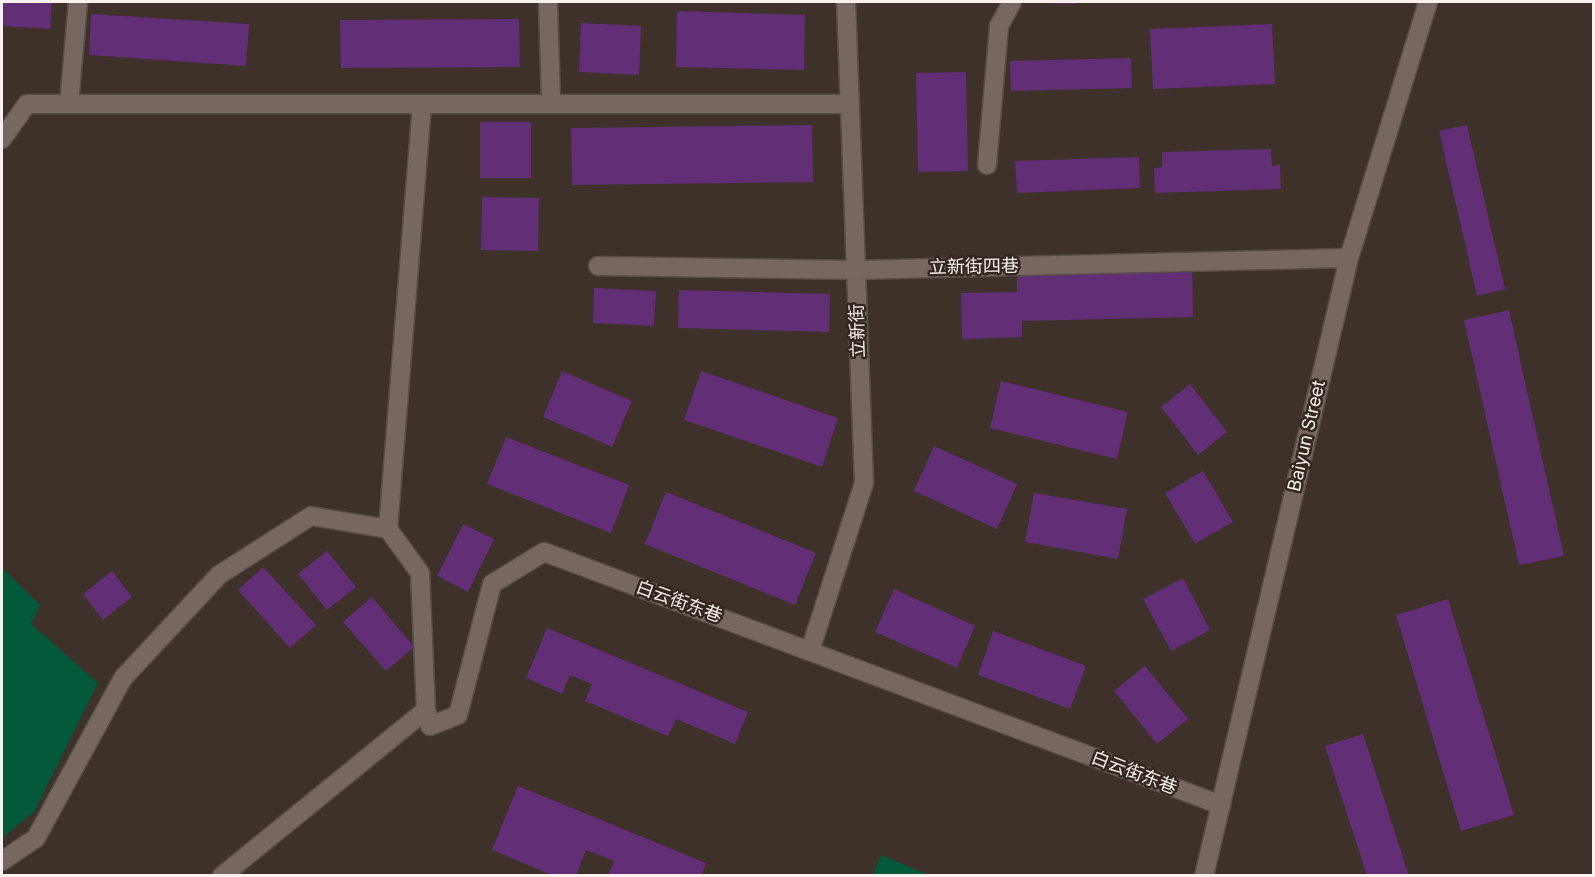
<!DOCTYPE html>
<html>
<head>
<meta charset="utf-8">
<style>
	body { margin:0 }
	#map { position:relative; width:1595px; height:877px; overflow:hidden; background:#3d312a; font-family:Inter,sans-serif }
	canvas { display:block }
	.frame { position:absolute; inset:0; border:3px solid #f9f1ed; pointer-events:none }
</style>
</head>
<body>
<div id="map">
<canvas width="1595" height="877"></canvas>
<div class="frame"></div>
</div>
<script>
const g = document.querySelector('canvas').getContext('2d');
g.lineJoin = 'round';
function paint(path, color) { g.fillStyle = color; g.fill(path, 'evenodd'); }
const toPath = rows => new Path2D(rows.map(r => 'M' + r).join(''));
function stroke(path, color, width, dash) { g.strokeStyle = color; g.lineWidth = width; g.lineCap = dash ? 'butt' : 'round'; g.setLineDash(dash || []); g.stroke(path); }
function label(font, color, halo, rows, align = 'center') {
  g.font = font + ' Inter,"Noto Sans SC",sans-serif'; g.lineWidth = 5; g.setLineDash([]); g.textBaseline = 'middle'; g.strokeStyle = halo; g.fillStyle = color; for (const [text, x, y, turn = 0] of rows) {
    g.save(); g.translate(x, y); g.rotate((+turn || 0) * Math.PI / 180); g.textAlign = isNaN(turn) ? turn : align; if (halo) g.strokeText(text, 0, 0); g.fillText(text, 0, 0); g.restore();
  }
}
const green = toPath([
	[2,568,40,605,31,624,98,683,34,812,2,838],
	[881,855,928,875,873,875]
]);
const building = toPath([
	[2,2,52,2,50,29,2,26],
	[1055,2,1074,2,1074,4,1055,4],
	[677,11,805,15,804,70,676,67],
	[91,14,249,24,246,66,89,55],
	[519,19,520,67,341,68,340,20],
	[581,23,641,26,639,75,579,72],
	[1272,24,1275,84,1153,89,1150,29],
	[1131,58,1132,88,1011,91,1010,61],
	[966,72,968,171,918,172,916,73],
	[480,122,531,122,531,178,480,178],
	[812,125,813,182,572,185,571,128],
	[1467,125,1505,289,1477,296,1439,131],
	[1271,149,1272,166,1280,165,1281,189,1155,193,1154,168,1162,167,1162,152],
	[1139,157,1140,188,1017,193,1015,161],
	[482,197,539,198,538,251,481,250],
	[1192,268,1193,317,1022,321,1022,337,962,339,961,293,1017,292,1017,273],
	[594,288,656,291,654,326,593,323],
	[679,290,830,294,829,332,678,328],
	[1509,310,1564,556,1519,565,1464,320],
	[562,371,632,401,612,447,543,417],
	[701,371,838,418,822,467,684,420],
	[1001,381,1128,412,1117,459,990,428],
	[1190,384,1227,432,1198,455,1161,407],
	[506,437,629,485,611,533,487,484],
	[934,446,1017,484,997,529,914,491],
	[1203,471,1233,522,1195,544,1165,493],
	[666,492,816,553,795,605,645,544],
	[1034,493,1127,509,1118,559,1025,542],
	[463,524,494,539,468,592,437,576],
	[327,551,356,587,327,610,298,574],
	[263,567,316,625,290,648,238,590],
	[112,571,132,597,103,620,83,594],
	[1183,578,1210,630,1171,651,1143,599],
	[894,589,975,626,957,668,875,632],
	[372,597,414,647,386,671,343,622],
	[1448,599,1514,815,1461,831,1396,615],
	[547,628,748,712,735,744,676,719,668,736,585,701,592,684,570,675,562,694,526,678],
	[993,631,1086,666,1070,709,978,675],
	[1145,666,1188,719,1157,744,1114,691],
	[1363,734,1409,876,1367,876,1325,746],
	[518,786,706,863,701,876,608,876,614,861,586,850,576,876,554,876,492,850]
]);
const minor = toPath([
	[548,2,551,103],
	[69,104,78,2],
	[2,139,27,104,850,104],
	[987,165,999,26,1012,2],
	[598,266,856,270,1349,258],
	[388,529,420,573,426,710,430,726,458,715,492,584,544,552,1221,805],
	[810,651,864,483,846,2],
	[2,861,36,838,123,678,219,575,311,516,388,529,422,104],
	[222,876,426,710]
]);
const secondary = toPath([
	[1204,876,1349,258,1428,2]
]);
const streetNames = [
	["立新街四巷",974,267,-1],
	["立新街",858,331,-92],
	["Baiyun Street",1307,436,-77],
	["白云街东巷",679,602,20],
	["白云街东巷",1134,773,21]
];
paint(green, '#01593a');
paint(building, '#622e76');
stroke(minor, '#574d47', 21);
stroke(secondary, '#574d47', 21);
stroke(minor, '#766861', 18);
stroke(secondary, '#766861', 18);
label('18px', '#f9f1ed', '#332720', streetNames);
</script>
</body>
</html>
